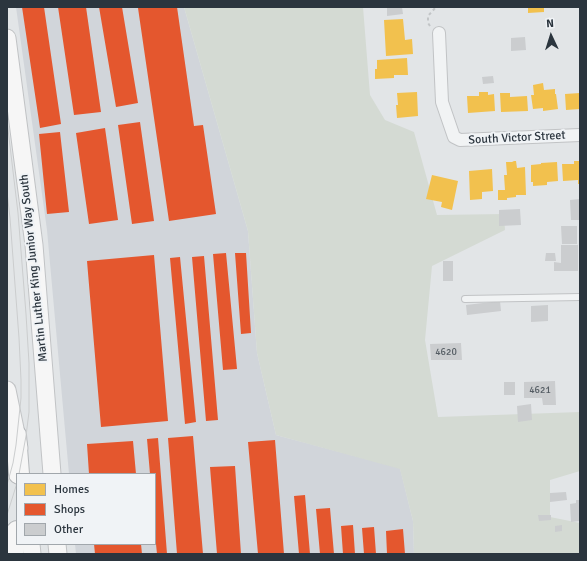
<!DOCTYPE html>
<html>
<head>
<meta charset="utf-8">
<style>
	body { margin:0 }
	#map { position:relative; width:587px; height:561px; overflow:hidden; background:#e2e5e7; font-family:Signika,sans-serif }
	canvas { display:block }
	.frame { position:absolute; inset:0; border:8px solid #2b353e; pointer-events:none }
	.legend { position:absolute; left:16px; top:473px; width:140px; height:72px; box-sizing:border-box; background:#f0f3f6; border:1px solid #a1a7ac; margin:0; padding:5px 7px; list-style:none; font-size:12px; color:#2b353e }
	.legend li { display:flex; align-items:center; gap:8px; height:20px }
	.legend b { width:20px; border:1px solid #a1a7ac }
	.north { position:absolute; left:531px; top:16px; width:40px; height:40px; -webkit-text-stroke:3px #f0f3f6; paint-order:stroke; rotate:356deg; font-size:11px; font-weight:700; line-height:16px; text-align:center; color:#2b353e }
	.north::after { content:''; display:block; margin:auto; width:14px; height:18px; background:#2b353e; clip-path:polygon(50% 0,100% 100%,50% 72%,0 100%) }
</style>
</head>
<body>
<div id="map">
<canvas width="587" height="561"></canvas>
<div class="frame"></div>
<ul class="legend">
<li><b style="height:11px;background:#f2c14e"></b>Homes</li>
<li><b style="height:11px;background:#e4572e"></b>Shops</li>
<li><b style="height:11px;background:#cbcdcf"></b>Other</li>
</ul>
<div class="north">N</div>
</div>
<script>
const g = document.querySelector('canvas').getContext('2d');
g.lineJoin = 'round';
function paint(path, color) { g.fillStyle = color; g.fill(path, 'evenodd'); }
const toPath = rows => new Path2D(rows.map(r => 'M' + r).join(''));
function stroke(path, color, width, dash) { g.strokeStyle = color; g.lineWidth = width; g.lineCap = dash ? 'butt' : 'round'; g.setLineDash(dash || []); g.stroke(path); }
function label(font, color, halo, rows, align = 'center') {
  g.font = font + ' Signika,sans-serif'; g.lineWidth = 4; g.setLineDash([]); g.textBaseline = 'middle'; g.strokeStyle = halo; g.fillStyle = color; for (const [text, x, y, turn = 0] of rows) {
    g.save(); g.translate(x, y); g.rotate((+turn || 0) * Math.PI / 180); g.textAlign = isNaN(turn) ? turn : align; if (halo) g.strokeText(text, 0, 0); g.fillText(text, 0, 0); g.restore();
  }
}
const built = toPath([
	[16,7,184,7,248,231,257,353,276,435,400,468,413,521,414,554,76,554,75,544,155,544,155,474,69,474,47,230]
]);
const green = toPath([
	[184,7,363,7,370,95,385,120,414,132,437,215,504,214,505,230,432,266,425,340,438,417,580,412,580,471,550,480,550,517,580,523,580,554,414,554,413,521,400,469,276,435,257,353,248,231]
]);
const homes = toPath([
	[528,7,544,7,544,12,528,13],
	[403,19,405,40,412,39,413,54,386,56,384,20],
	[407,58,408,75,394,75,394,78,375,79,375,69,377,69,377,60],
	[543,83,544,90,555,89,555,94,556,94,558,109,543,111,543,108,533,109,531,95,534,95,533,85],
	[417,92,418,116,397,118,396,105,398,105,397,93],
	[479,92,488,92,488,95,494,94,495,111,468,113,467,96,479,96],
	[500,93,510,93,510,97,527,96,528,111,501,112],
	[580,93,580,109,566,110,565,94],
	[514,161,516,161,517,168,525,167,526,195,516,195,516,197,507,198,507,200,498,200,498,190,505,190,504,175,507,175,506,162,512,162],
	[574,161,580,161,580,184,578,184,578,180,563,181,562,164,574,164],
	[557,162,558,181,547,182,547,185,533,186,533,182,531,182,531,165,541,164,541,163],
	[492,169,493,191,482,192,482,199,470,200,469,171],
	[432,175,458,181,452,210,441,207,442,202,426,199]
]);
const shops = toPath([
	[22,7,44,7,61,124,40,128],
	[58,7,86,7,101,112,74,115],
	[99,7,122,7,138,103,116,107],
	[147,7,177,7,194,126,203,125,216,214,169,221,138,8],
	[140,122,154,221,132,224,118,125],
	[105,128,118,220,89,224,76,133],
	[60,132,69,212,47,214,39,134],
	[226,253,237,369,223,370,213,254],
	[235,253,246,253,251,333,241,334],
	[154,255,168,421,101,427,87,261],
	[204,256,218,420,206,421,192,257],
	[180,257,196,422,185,424,170,258],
	[193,436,203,554,177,554,168,438],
	[158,438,167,554,157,554,155,534,155,474,150,474,147,439],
	[275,440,284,554,258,554,248,442],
	[133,441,136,474,89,474,87,444],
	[235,466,241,554,217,554,210,467],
	[305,495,310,554,299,554,294,496],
	[330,508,334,554,320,554,316,509],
	[353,525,355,554,343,554,341,526],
	[374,527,376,554,364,554,362,528],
	[403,529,405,554,387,554,386,531],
	[94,544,141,544,142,554,95,554]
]);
const building = toPath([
	[387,7,402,7,403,14,387,16],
	[525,37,526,50,511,51,511,38],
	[493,76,494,83,483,84,482,77],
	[580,199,580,220,571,220,570,200],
	[520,209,521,225,499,226,499,210],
	[561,226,577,226,577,244,562,244],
	[561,245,578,245,578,271,554,271,554,262,561,263],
	[546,253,555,253,556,261,545,261],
	[443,261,453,261,453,281,443,281],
	[500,301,501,311,467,315,466,305],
	[548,305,548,321,531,322,531,306],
	[461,343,462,360,431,360,430,344],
	[555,381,556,405,543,405,542,398,524,398,524,382],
	[504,382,515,382,515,395,504,395],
	[531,404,532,420,518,422,517,406],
	[566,492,567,500,550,502,550,493],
	[576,500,580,500,580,521,571,522,570,504,576,503],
	[538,515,551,515,551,520,539,521],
	[562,525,562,531,555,532,555,526]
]);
const path = toPath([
	[430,26,428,23,428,16,436,7]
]);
const service = toPath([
	[465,299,580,297]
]);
const minor = toPath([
	[439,33,442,102,454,137,460,140,580,135]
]);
const secondary = toPath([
	[7,38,34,245,52,474],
	[7,390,19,448],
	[31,544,32,554],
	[57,544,58,554]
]);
const trunk = toPath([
	[16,435,19,474],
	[13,554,17,531]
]);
const tram = toPath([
	[7,121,18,213,26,314,29,363,29,412,26,436,19,474],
	[7,192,10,218,19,338,21,380,21,398,16,445,13,463,7,485],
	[7,515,17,483]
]);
const numberNames = [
	["4620",446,352],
	["4621",540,390]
];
const streetNames = [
	["South Victor Street",517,138,-3],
	["Martin Luther King Junior Way South",34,268,-96]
];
paint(built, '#d1d5da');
paint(green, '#d4dad3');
paint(homes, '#f2c14e');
paint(shops, '#e4572e');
paint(building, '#cbcdcf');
stroke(service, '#c1c3c5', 8);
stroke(minor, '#c1c3c5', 14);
stroke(secondary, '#c1c3c5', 19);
stroke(trunk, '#b5b8bb', 22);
stroke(path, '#c2c5c7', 2, [3, 3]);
stroke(service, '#f1f3f4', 6);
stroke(minor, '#f1f3f4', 12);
stroke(secondary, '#f6f6f6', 17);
stroke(trunk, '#f6f6f6', 20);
stroke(tram, '#cbcdce', 1);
label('10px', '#545c63', null, numberNames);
label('12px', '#2b353e', '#f0f3f6', streetNames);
</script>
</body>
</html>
